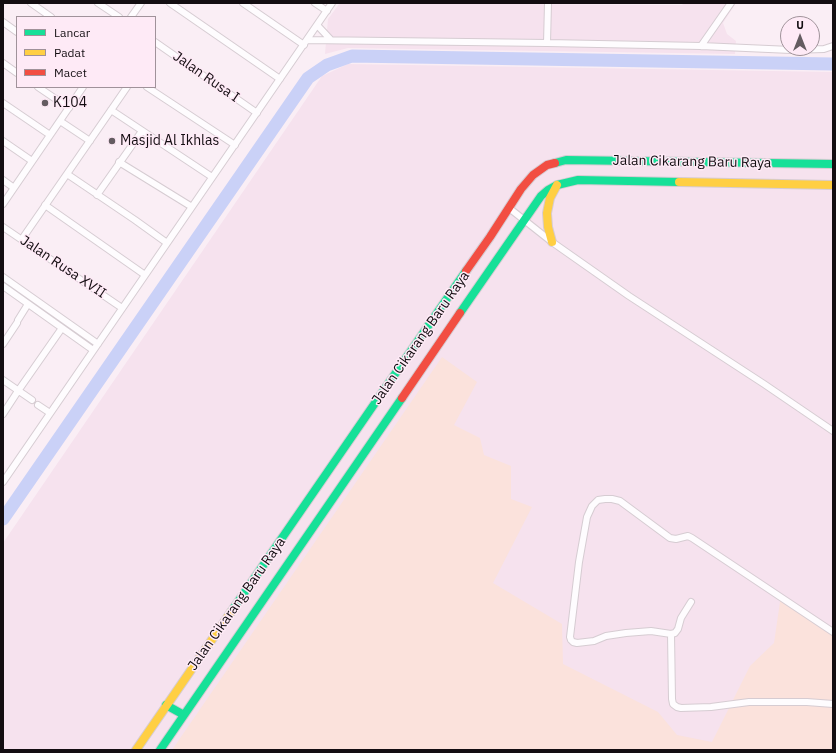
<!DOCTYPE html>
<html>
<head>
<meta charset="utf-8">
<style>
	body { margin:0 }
	#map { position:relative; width:836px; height:753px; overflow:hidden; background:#faeef5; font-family:"IBM Plex Sans",sans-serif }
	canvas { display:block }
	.frame { position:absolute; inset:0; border:4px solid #130d11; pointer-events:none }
	.legend { position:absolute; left:16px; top:16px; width:140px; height:72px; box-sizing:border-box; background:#feeaf6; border:1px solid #a0929a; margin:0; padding:5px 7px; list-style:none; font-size:12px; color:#130d11 }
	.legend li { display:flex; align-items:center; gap:8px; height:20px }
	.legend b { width:20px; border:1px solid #a0929a }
	.north { position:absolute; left:780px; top:16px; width:40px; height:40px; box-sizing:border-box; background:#feeaf6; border:1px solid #a0929a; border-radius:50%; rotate:0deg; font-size:11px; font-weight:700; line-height:16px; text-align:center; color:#130d11 }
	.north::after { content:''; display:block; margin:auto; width:14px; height:18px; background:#645c61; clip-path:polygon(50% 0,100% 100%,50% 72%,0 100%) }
</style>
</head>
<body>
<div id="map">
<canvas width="836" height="753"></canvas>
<div class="frame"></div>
<ul class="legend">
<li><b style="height:5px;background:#16e098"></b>Lancar</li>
<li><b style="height:5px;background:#ffcf43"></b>Padat</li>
<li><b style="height:5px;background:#f24e42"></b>Macet</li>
</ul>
<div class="north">U</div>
</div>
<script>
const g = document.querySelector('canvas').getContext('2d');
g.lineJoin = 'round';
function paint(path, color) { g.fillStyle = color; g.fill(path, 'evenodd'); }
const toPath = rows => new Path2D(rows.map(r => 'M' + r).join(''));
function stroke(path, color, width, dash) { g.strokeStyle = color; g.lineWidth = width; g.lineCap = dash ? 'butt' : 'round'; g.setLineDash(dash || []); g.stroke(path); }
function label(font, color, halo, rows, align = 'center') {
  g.font = font + ' "IBM Plex Sans",sans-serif'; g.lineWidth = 3; g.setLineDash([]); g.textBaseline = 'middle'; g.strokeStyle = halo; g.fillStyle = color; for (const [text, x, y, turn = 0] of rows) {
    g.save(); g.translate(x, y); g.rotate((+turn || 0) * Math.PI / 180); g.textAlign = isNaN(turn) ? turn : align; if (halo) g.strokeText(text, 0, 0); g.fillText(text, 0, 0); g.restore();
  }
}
const built = toPath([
	[340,3,682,5,684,3,736,3,723,23,727,34,736,41,735,54,348,48,325,54,328,19],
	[348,64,833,72,833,750,3,750,3,543,322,76]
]);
const green = toPath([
	[442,357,477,382,454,425,480,438,484,455,511,466,511,499,532,507,493,583,562,624,563,664,658,712,677,735,712,742,750,666,774,643,781,595,833,632,833,750,172,750]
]);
const river = toPath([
	[3,519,308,78,327,65,352,56,833,64]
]);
const street = toPath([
	[31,3,51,17],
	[98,3,119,17],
	[170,3,280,79],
	[243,3,304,45],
	[315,3,327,11],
	[131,17,141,3],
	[3,22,17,32],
	[317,25,331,40],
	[307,40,547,43,701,46,791,50,824,49,833,46],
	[155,42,257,113],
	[547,43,548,3],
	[701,46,731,3],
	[3,63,17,73],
	[38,87,69,108],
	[147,87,235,145],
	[3,103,50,135],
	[111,110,212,177],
	[60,121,90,141],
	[3,141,32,161],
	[119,162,192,207],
	[67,174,135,220,167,243],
	[3,180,14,188],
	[97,195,142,131],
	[3,204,83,87],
	[45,205,145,275],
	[509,208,552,242,629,296,764,384,833,431],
	[3,227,122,308],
	[22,239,127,87],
	[3,277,98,344],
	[3,286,93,350],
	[18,320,28,304],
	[3,344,17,323],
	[3,380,32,400],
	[38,405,50,413],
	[3,414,18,391,62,328],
	[3,482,332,3],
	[833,632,692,538,688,536,676,539,670,538,620,501,612,499,605,499,598,500,592,506,587,517,579,562,570,637,571,640,573,642,577,643,594,641,606,636,626,633,651,631,671,634,672,699,673,704,677,707,681,708,711,707,749,702,807,702,833,704],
	[671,634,675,633,678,629,681,618,691,602]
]);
const fast = toPath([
	[555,163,566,160,833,164],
	[460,313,541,196,548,190,557,185,578,180,679,182],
	[231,612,466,271],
	[166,705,184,715],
	[160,750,402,398]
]);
const slow = toPath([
	[679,182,833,185],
	[552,242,548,227,547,213,550,198,557,185],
	[136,750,231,612]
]);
const jam = toPath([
	[466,271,490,237,521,189,533,175,547,165,555,163],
	[402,398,460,313]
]);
const markers = [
	[45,103,4,"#645c61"],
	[112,141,4,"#645c61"]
];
const streetNames = [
	["Jalan Rusa I",206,77,35],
	["Jalan Cikarang Baru Raya",692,162,1],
	["Jalan Rusa XVII",63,267,34],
	["Jalan Cikarang Baru Raya",421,338,-55],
	["Jalan Cikarang Baru Raya",237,604,-55]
];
const poiNames = [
	["K104",53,103],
	["Masjid Al Ikhlas",120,141]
];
paint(built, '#f6e2ee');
paint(green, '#fbe2dc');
stroke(river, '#cad1f7', 13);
stroke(street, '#d6ccd2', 8);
stroke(fast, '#d6ccd2', 10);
stroke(slow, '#d6ccd2', 10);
stroke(jam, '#d6ccd2', 10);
stroke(street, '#fefcfe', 6);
stroke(fast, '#16e098', 8);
stroke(slow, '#ffcf43', 8);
stroke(jam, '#f24e42', 8);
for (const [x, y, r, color] of markers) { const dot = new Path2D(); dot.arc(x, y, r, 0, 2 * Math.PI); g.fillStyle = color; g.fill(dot); stroke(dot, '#feeaf6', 1.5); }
label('14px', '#130d11', '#feeaf6', streetNames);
label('14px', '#130d11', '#feeaf6', poiNames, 'left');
</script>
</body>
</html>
